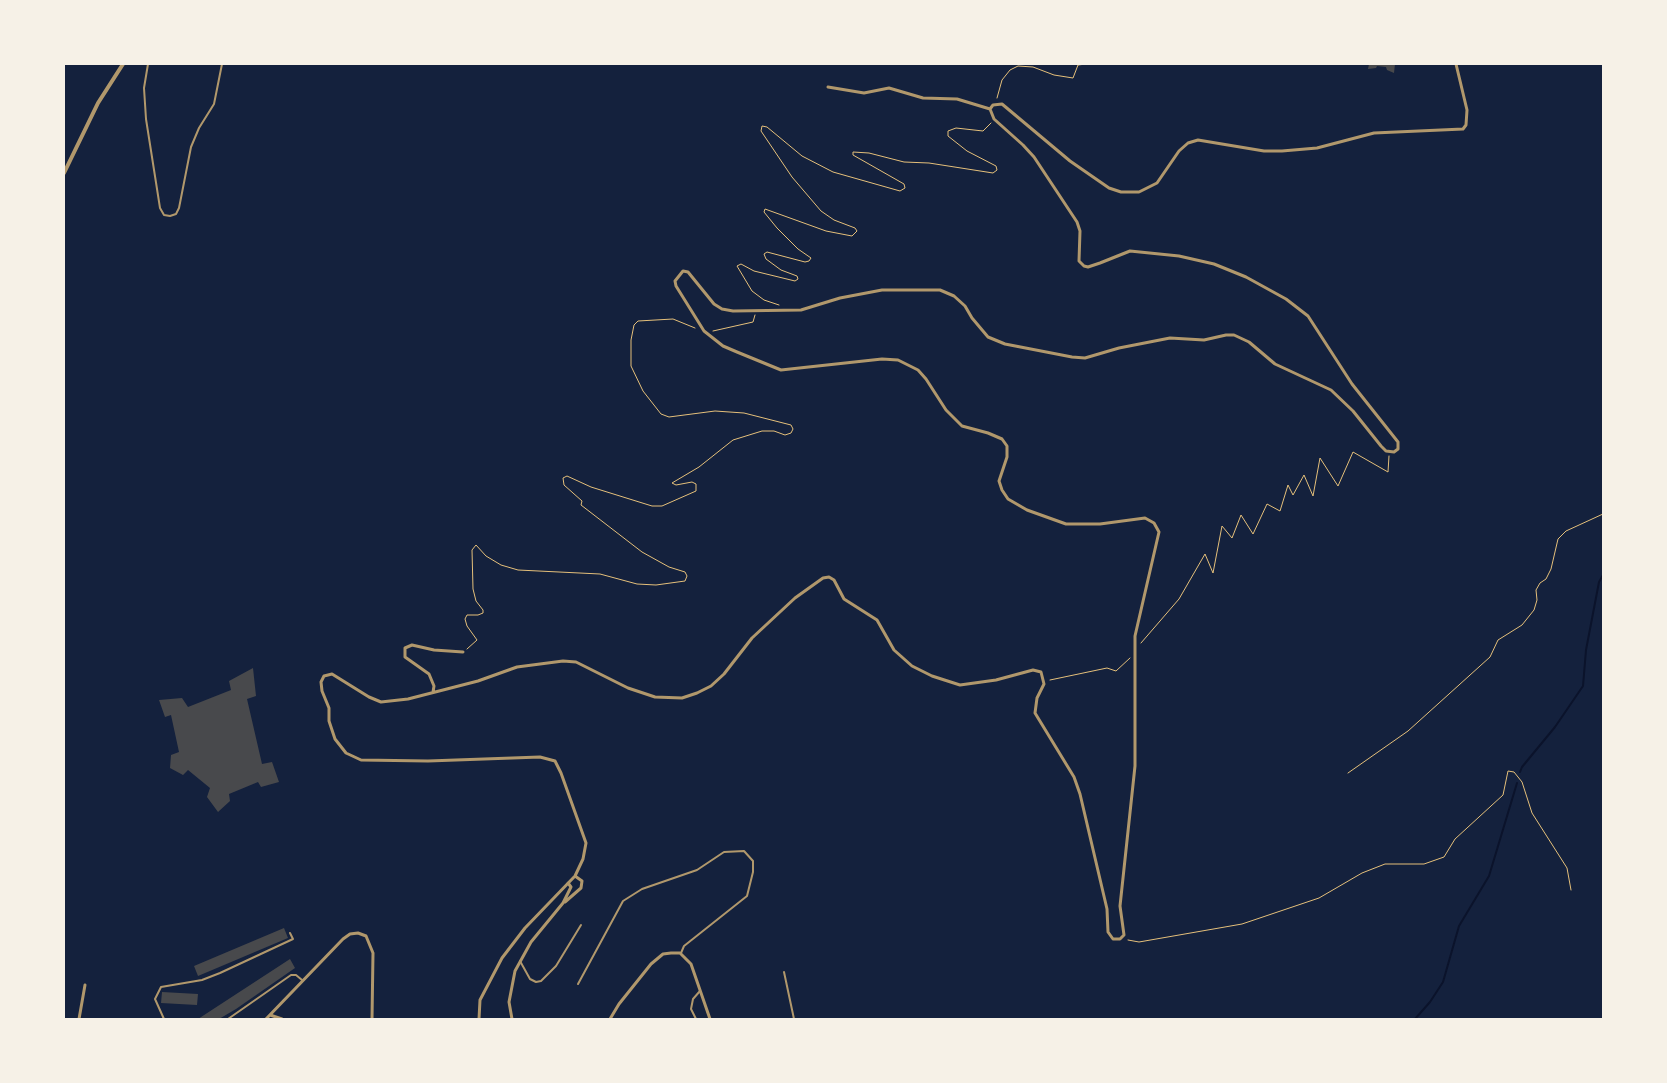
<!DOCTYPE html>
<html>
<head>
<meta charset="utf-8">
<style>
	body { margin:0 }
	#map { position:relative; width:1667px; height:1083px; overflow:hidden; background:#14213d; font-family:"Exo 2",sans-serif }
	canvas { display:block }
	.frame { position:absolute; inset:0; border:65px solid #f6f1e7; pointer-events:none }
</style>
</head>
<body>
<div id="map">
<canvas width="1667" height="1083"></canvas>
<div class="frame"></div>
</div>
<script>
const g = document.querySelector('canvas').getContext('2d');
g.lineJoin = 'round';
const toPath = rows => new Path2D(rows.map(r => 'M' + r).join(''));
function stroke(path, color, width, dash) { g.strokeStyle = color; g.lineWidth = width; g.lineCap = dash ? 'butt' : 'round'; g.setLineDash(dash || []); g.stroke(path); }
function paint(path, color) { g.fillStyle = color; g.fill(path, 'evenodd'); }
const stream = toPath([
	[1520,772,1522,767,1555,727,1583,686,1586,650,1599,582,1603,575],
	[1415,1019,1430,1002,1443,982,1459,926,1489,876,1517,783]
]);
const building = toPath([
	[1369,64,1395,64,1394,73,1387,70,1386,67,1377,66,1376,68,1368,69],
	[253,668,256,696,247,699,262,764,272,762,279,782,261,787,258,782,229,794,230,801,218,812,207,797,210,788,188,770,183,775,170,768,171,755,179,752,171,715,165,717,159,700,182,698,188,707,231,690,229,681],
	[284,928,288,938,198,976,194,966],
	[290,959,295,968,236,1009,219,1019,198,1019],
	[162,992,198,994,197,1005,161,1003]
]);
const path = toPath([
	[997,98,1002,80,1010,70,1018,66,1033,67,1054,75,1073,78,1078,65,1086,64],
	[779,305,764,300,752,291,737,266,741,264,754,271,795,281,798,279,797,276,781,270,766,259,764,254,767,252,805,262,809,261,811,258,798,249,777,228,764,212,765,209,826,231,852,236,857,231,855,228,834,220,821,211,792,177,761,131,762,126,767,127,802,156,833,172,900,191,905,188,904,184,853,155,853,152,869,153,904,162,929,163,993,173,997,170,996,166,967,151,948,136,948,131,956,128,983,131,991,123],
	[713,331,753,322,755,315],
	[1141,643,1179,599,1205,554,1213,573,1222,526,1232,538,1241,515,1253,534,1267,504,1280,511,1288,485,1293,495,1304,475,1313,496,1320,458,1338,486,1353,452,1388,472,1389,456],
	[467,649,477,640,467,626,465,619,467,615,478,615,483,613,483,610,476,601,473,589,472,550,476,545,486,556,501,565,518,570,600,574,637,584,656,585,685,581,687,576,685,572,669,567,642,552,581,505,582,501,564,485,563,478,567,476,591,487,652,506,662,506,696,491,696,484,692,482,676,485,672,483,699,467,733,440,762,431,774,431,785,435,791,433,793,429,791,425,744,413,715,411,669,417,661,414,643,391,631,366,631,340,634,325,638,321,673,319,695,328],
	[1050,680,1107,668,1116,671,1130,658],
	[1348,773,1408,731,1490,657,1498,640,1522,625,1534,610,1537,600,1536,590,1540,583,1546,579,1551,569,1558,539,1566,531,1603,514],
	[1128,940,1139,942,1242,924,1319,898,1362,873,1385,864,1424,864,1444,857,1455,839,1503,795,1508,771,1514,772,1522,782,1532,813,1567,868,1571,890]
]);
const service = toPath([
	[148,64,144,88,146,119,160,208,164,215,170,216,176,214,179,208,191,147,199,128,214,104,222,64],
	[520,961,530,979,536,982,541,981,556,966,581,925],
	[784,972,794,1019],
	[578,984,623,901,642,889,697,870,724,852,744,851,753,861,753,872,747,896,684,946,681,953],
	[164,1019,155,999,161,987,202,980,220,973,293,939,290,933],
	[228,1019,291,975,296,975,302,980],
	[696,1019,691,1009,693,999,700,991]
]);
const minor = toPath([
	[828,87,864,93,889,88,923,98,957,99,990,109],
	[433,692,434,686,429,674,405,657,405,648,412,645,434,650,463,652],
	[565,902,581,888,582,881,575,876],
	[270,1015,282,1019],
	[79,1019,85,985],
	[266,1019,343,939,350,934,358,933,366,936,373,953,372,1019],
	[479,1019,480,1000,502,958,525,928,575,876,583,859,586,843,561,773,555,761,540,757,428,761,361,760,346,753,335,739,329,721,329,708,322,691,321,682,324,676,332,674,369,697,381,702,408,699,478,681,517,667,563,661,576,662,628,688,655,697,682,698,697,693,711,686,724,674,752,638,795,598,823,578,829,577,834,580,844,599,877,620,894,650,912,666,932,676,960,685,996,680,1033,670,1041,672,1044,684,1037,698,1035,713,1074,777,1080,794,1107,909,1108,932,1113,939,1120,939,1124,935,1120,906,1135,766,1135,636,1159,532,1154,523,1145,518,1100,524,1066,524,1027,510,1008,499,1002,490,999,481,1007,457,1007,446,1002,439,988,433,962,426,946,410,926,379,918,370,898,360,882,359,781,370,737,352,723,346,704,331,676,286,675,281,683,271,688,272,714,304,722,309,733,311,801,310,840,298,882,290,940,290,954,296,965,306,972,318,988,337,1005,344,1072,357,1085,358,1119,348,1170,338,1204,340,1226,335,1234,335,1249,342,1275,364,1331,390,1353,411,1381,446,1386,451,1394,452,1398,449,1398,442,1352,384,1308,316,1286,299,1246,277,1214,264,1179,256,1130,251,1100,263,1088,267,1084,266,1079,261,1080,231,1077,222,1034,157,1023,145,994,119,990,109,993,105,1002,104,1070,161,1109,188,1121,192,1139,192,1157,183,1179,151,1188,143,1198,140,1264,151,1282,151,1317,148,1374,133,1463,129,1466,125,1467,110,1456,64],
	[512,1019,509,1002,515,971,531,942,563,903,571,887,568,883],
	[610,1019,619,1004,651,964,663,954,671,953,680,953,691,964,710,1019]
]);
const tertiary = toPath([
	[64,173,98,103,123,64]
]);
stroke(stream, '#0b132b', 2);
paint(building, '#48494c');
stroke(path, '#e5c07b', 1);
stroke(service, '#b1986c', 2);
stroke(minor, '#b1986c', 3);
stroke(tertiary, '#b1986c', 4);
</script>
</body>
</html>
